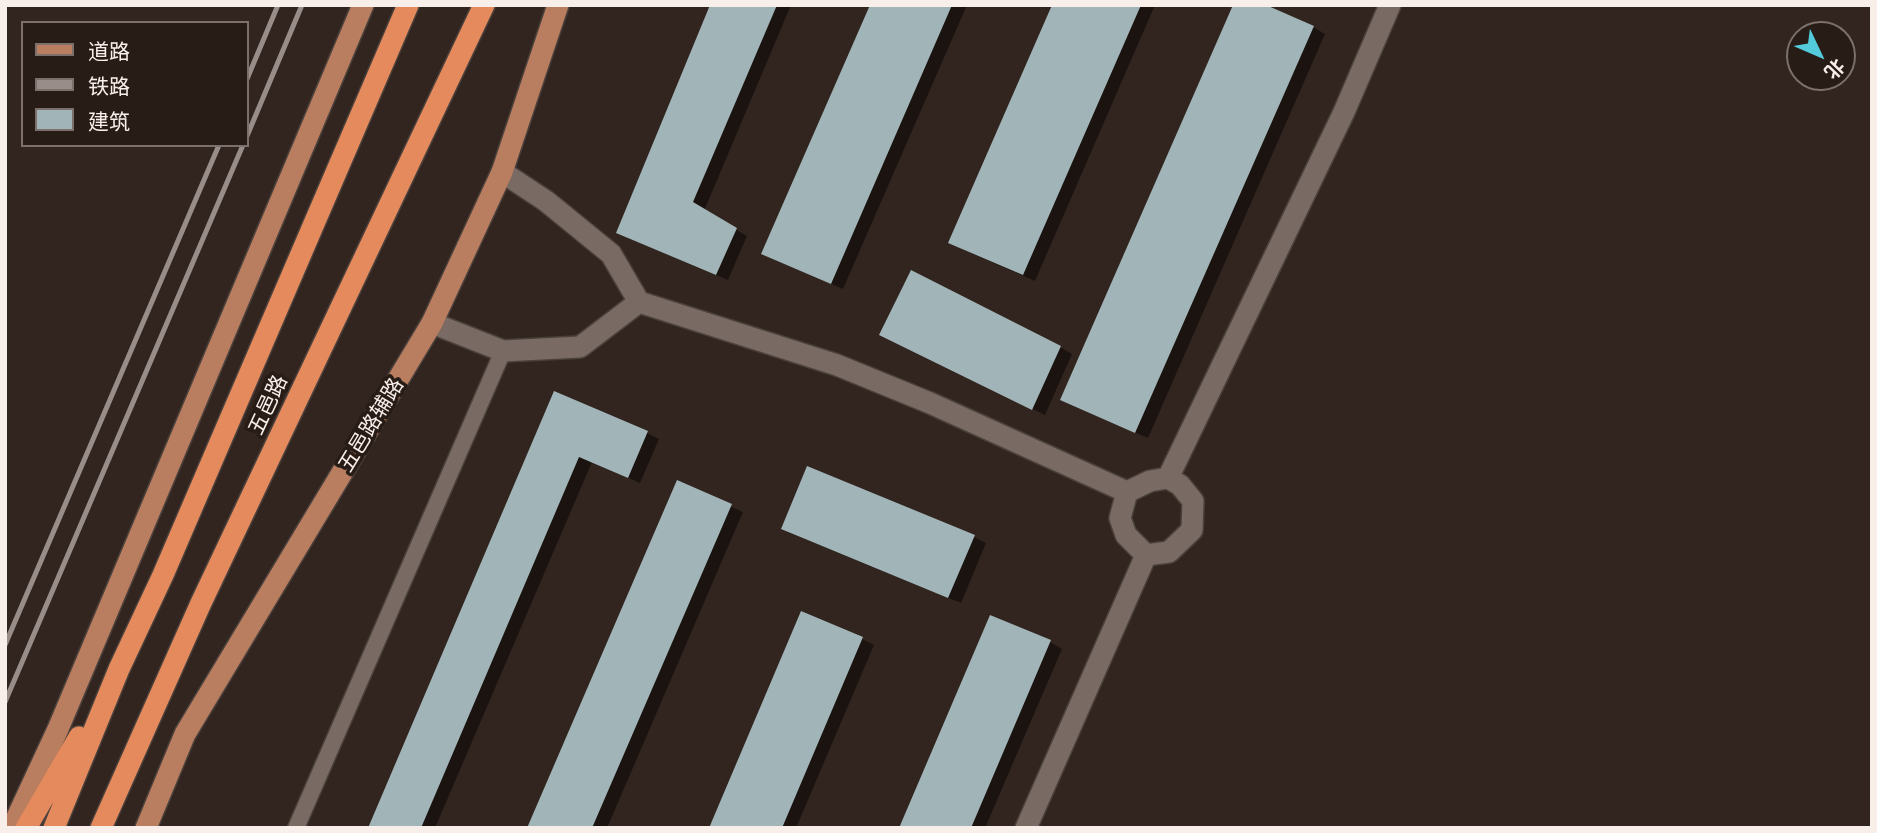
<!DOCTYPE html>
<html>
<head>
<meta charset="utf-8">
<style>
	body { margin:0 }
	#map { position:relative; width:1877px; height:833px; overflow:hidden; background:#32251f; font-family:"Golos Text","Noto Sans SC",sans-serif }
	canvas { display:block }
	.frame { position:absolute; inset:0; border:7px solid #f8efeb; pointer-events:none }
	.legend { position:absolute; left:21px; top:21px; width:228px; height:126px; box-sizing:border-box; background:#281c16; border:2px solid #7b706b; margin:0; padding:9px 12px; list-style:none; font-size:21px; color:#f8efeb }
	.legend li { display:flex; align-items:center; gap:14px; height:35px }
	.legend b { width:35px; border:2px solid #7b706b }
	.north { position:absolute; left:1786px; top:21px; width:70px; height:70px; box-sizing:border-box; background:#281c16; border:2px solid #7b706b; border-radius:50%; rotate:134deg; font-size:19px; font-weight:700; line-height:28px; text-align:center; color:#f8efeb }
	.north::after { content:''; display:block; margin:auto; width:24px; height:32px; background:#53cbdb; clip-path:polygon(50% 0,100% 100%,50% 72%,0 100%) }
</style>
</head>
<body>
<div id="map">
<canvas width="1877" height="833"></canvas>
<div class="frame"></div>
<ul class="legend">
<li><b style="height:9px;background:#b97d5f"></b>道路</li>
<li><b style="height:9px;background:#988d88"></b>铁路</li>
<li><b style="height:19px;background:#a1b5b8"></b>建筑</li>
</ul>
<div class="north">北</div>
</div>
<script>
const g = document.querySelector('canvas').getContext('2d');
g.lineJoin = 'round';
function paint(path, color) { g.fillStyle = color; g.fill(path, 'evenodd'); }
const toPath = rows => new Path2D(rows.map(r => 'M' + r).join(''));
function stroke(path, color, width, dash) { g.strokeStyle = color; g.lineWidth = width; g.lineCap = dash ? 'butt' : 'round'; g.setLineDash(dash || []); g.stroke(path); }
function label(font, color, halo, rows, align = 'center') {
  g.font = font + ' "Golos Text","Noto Sans SC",sans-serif'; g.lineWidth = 7; g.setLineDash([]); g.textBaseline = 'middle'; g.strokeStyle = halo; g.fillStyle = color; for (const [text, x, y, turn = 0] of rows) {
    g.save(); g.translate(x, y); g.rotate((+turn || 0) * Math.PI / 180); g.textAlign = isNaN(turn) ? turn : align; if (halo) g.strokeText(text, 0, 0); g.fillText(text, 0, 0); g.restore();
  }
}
const shadow = toPath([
	[712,5,791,5,704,211,747,236,728,280,630,239,618,232],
	[872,5,967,5,843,289,775,260,764,254],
	[1054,5,1155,5,1035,281,962,249,950,242],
	[1313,27,1325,34,1148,438,1074,406],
	[893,341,1060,347,1072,354,1045,415],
	[555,394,647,433,659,439,640,483,592,462,435,828,370,828],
	[678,482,743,512,607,828,529,828],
	[783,529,974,537,986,543,961,603,795,535],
	[862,639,874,645,796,828,711,828],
	[1050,642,1062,649,985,828,901,828]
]);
const building = toPath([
	[710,5,777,5,693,202,737,228,716,275,616,233],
	[870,5,952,5,831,284,761,254],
	[1052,5,1141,5,1023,275,948,243],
	[1233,5,1266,5,1314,26,1135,433,1060,400],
	[911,270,1061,346,1032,410,879,335],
	[554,391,648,431,628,478,579,457,421,828,368,828],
	[807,466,975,535,948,598,781,529],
	[677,480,732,504,592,828,527,828],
	[801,611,863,637,782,828,709,828],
	[990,615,1051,640,971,828,899,828]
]);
const lane = toPath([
	[296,828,503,351]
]);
const street = toPath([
	[502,172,546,201,611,254,639,302,837,365,930,403,1127,492],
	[432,323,503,351,580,347,639,302],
	[1168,478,1344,112,1390,5],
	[1168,478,1180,485,1193,501,1192,530,1169,552,1146,555,1126,535,1120,518,1127,492,1150,481,1168,478],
	[1026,828,1146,555]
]);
const primary = toPath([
	[12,828,58,729,363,5],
	[146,828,185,734,432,323,502,172,558,5]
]);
const highway = toPath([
	[26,828,79,737],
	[54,828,119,669,163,575,408,5],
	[101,828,201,603,484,5]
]);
const rail = toPath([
	[247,79,278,5],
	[247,136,302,5],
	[5,645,219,145],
	[5,702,243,145]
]);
const streetNames = [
	["五邑路",268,405,-65],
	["五邑路辅路",371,425,-59]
];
paint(shadow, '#0007');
paint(building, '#a1b5b8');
stroke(lane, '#4b403b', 19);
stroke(street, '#4b403b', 24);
stroke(primary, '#4b403b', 24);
stroke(highway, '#4b403b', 24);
stroke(lane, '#796a63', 16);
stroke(street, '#796a63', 21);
stroke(primary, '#b97d5f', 21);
stroke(highway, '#e48a5d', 21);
stroke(rail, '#988d88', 5);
label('21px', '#f8efeb', '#281c16', streetNames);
</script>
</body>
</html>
